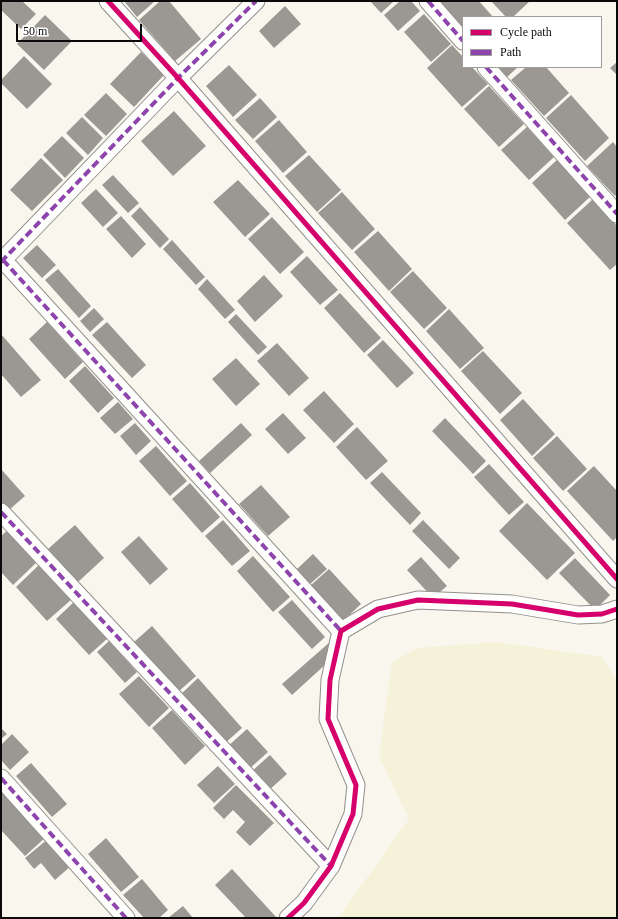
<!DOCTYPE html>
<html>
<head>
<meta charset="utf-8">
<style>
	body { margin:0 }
	#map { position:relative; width:618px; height:919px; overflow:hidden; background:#f9f6ed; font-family:Georgia,serif }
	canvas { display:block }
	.frame { position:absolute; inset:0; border:2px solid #0a0a0a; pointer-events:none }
	.legend { position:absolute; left:462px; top:16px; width:140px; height:52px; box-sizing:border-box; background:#fff; border:1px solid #9d9d9d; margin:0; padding:5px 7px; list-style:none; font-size:12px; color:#0a0a0a }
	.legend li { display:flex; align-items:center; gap:8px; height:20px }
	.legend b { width:20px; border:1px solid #9d9d9d }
	.scale { position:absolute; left:16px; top:24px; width:126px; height:18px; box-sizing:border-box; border:2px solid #0a0a0a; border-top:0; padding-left:5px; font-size:12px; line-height:14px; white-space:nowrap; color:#0a0a0a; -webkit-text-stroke:3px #fff; paint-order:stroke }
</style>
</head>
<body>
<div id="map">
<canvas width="618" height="919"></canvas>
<div class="frame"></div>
<ul class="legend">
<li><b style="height:5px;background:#d6006c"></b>Cycle path</li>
<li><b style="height:5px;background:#8e44ad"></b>Path</li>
</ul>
<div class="scale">50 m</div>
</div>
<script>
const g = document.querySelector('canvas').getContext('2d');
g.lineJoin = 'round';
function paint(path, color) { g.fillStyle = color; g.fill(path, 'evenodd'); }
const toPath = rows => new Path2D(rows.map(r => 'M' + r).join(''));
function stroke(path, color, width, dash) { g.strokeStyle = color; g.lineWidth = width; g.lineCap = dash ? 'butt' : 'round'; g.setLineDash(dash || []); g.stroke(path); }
const farmland = toPath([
	[497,642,602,657,617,682,617,918,338,918,409,819,379,756,392,662,418,648]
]);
const building = toPath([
	[1,1,22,1,36,14,21,29,1,10],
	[124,1,155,1,137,17],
	[160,1,169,1,201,39,175,61,139,20],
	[370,1,394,1,381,13],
	[400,1,411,1,420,11,398,31,384,15],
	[436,1,479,1,493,17,463,17,463,30],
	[491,1,530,1,513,17,506,17],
	[285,6,301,24,274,48,259,31],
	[424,14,451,44,431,62,404,32],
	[45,15,72,41,44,70,17,44],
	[452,45,463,57,463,67,472,67,488,84,462,107,427,68],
	[141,52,164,75,134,107,110,84],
	[24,56,52,84,27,109,1,83,1,80],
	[617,62,617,75,610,68],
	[229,65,257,95,233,117,206,86],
	[497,67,518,67,507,77],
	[526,67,546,67,569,93,544,116,511,80],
	[489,86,524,124,499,147,464,109],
	[106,93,127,114,106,136,84,115],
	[571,95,609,138,585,161,546,118],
	[260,98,277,117,253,139,235,120],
	[174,111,206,146,173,176,141,141],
	[82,117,103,138,88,155,66,133],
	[279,120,307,152,283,173,255,141],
	[527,127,554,157,529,180,501,150],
	[62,136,84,158,65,178,43,155],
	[613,142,617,147,617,194,615,196,587,166],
	[309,155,341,190,317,212,285,176],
	[41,158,63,180,32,211,10,190],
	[558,159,591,196,565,220,532,183],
	[113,175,139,203,128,213,102,185],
	[238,180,270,214,245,237,213,202],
	[96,189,118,213,103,227,81,203],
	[342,192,375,229,352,250,318,213],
	[593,199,617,226,617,264,610,270,567,223],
	[140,207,169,239,160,248,131,216],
	[121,216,146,244,132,258,106,229],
	[272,217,304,252,280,274,248,239],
	[378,231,412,269,389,291,354,252],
	[172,240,205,277,196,285,163,249],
	[37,245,56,265,42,278,23,258],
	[307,256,338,290,320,305,290,272],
	[58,269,91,306,79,318,45,280],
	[413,271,447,308,424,329,390,292],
	[264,275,283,296,255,322,237,301],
	[207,279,235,310,225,319,198,289],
	[340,293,381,338,364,353,324,308],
	[94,308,104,319,90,332,80,321],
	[449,309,484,348,460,369,426,331],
	[236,314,267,347,258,355,228,322],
	[47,322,83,362,65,379,29,339],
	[107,322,146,365,132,378,92,335],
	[1,334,41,380,21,397,1,374],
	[383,340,414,373,397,388,367,355],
	[277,343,309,378,289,396,257,361],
	[483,351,522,393,500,414,461,371],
	[236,358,260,384,236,406,212,379],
	[85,366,114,398,98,413,69,381],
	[324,391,354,424,334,443,303,410],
	[523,399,555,434,532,456,500,420],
	[118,402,133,419,115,434,100,418],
	[283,413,306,438,288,454,265,429],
	[445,418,486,461,473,474,432,431],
	[135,423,151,441,136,455,120,436],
	[241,423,252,435,210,473,199,461],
	[357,427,388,461,366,480,336,447],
	[557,436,587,469,563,491,533,458],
	[156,446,187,481,170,496,139,461],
	[489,464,524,502,509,515,474,477],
	[594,466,617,491,617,537,613,541,567,491],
	[1,469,25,496,9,510,1,501],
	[382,472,421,513,410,525,370,483],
	[190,483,220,517,202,533,172,499],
	[261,485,290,517,268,536,239,504],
	[527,503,575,553,547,580,499,531],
	[223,520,250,551,232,566,205,536],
	[423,520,460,558,449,569,412,531],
	[75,525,104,558,78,582,48,549],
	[8,530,37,562,13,585,1,572,1,536],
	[139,536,168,569,150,585,121,552],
	[313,554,327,569,310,584,297,569],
	[253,556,290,597,273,612,237,571],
	[421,557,447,586,433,598,407,570],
	[575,558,610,595,595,610,559,573],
	[40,564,72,599,47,621,16,587],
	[329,569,361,604,343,621,311,585],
	[292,600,325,637,312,649,278,612],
	[75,601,108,638,89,655,56,619],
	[152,626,196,676,178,692,133,643],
	[109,641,137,672,125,683,97,652],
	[330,642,339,652,292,695,282,684],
	[139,676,169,708,149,727,119,694],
	[198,678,242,728,224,744,180,695],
	[172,710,205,746,185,765,152,728],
	[1,728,7,734,1,739],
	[247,729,268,752,248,770,227,747],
	[12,734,29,752,10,770,1,760,1,745],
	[270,755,287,774,268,791,251,772],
	[31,763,67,804,52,817,16,776],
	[218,766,235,784,214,803,197,785],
	[236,785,274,823,250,846,236,832,245,822,233,810,224,819,213,808],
	[6,790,47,836,25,856,1,830,1,794],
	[49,838,72,865,55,880,41,863,34,869,25,858],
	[106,838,139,877,121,892,88,854],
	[232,869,277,918,246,918,215,885],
	[142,879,168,910,159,918,144,918,123,895],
	[183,906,193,918,168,918]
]);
const minor = toPath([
	[108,1,178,78,617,579],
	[428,1,463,41],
	[486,67,617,214],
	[3,260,341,631],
	[1,262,178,78,256,1],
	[1,512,331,866],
	[1,778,126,918],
	[288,918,304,903,331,866,353,814,356,785,328,719,330,680,341,631,378,609,418,600,512,604,578,615,602,614,617,609]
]);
const quiet = toPath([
	[428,1,463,41],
	[486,67,617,214],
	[3,260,341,631],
	[1,262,178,78,256,1],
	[1,512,331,866],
	[1,778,126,918]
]);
const cycleway = toPath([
	[108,1,178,78,617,579],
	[288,918,304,903,331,866,353,814,356,785,328,719,330,680,341,631,378,609,418,600,512,604,578,615,602,614,617,609]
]);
paint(farmland, '#f5f2da');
paint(building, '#9b9894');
stroke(minor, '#92908c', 19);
stroke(minor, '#fefefc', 17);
stroke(quiet, '#8e44ad', 4, [8, 4]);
stroke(cycleway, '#d6006c', 5);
</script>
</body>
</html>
